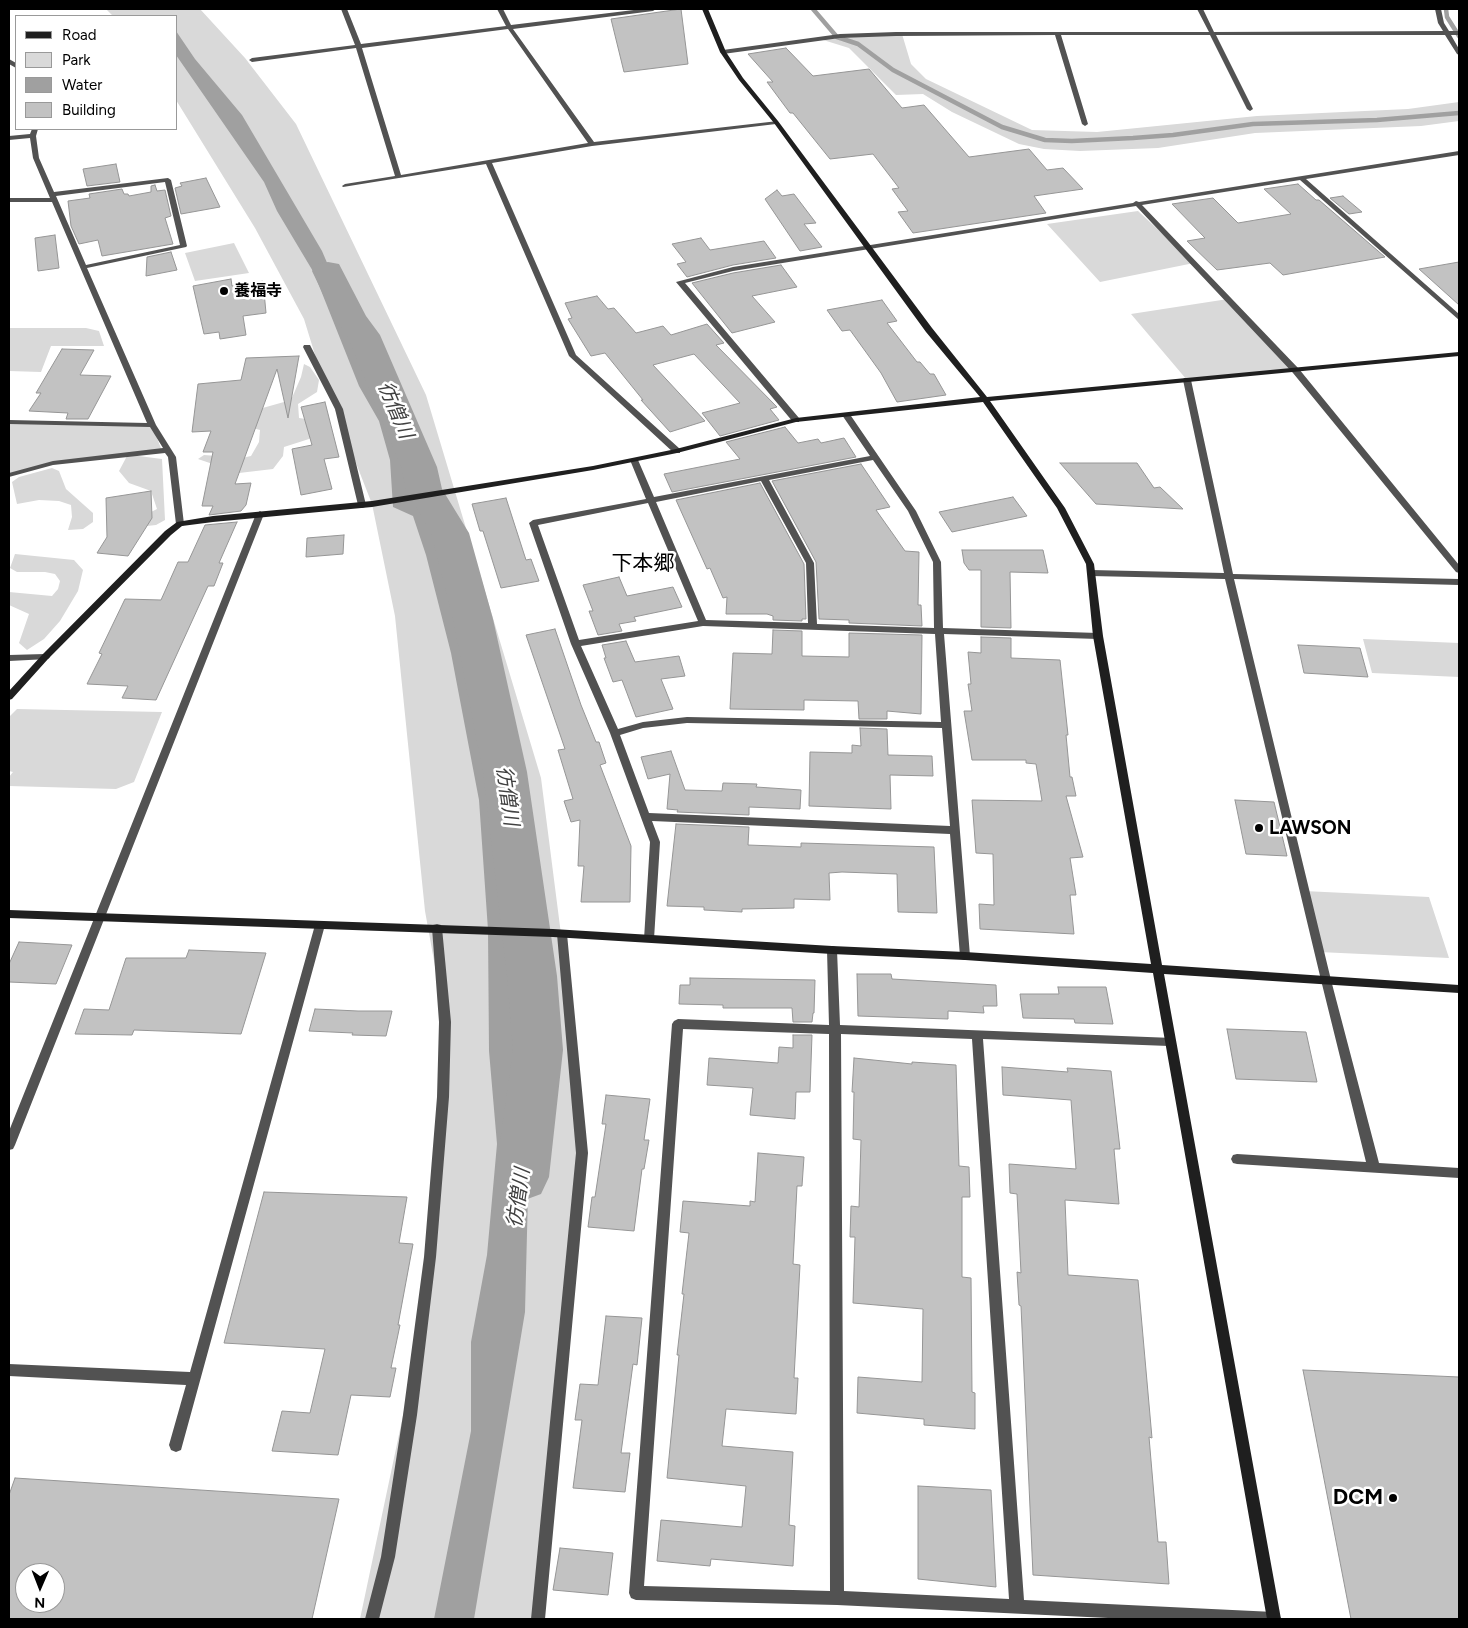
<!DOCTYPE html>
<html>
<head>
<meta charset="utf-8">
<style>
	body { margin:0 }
	#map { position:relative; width:1468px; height:1628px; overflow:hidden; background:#fff; font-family:Figtree,sans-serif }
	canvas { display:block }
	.frame { position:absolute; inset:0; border:10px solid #000; pointer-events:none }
	.legend { position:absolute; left:15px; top:15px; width:162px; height:115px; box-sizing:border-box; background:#fff; border:1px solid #999; margin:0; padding:6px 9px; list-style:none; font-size:15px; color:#000 }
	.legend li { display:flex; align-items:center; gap:10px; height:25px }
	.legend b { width:25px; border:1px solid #999 }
	.north { position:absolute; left:15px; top:1563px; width:50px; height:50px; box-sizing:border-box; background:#fff; border:1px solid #999; border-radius:50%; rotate:181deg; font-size:14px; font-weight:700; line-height:20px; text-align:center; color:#000 }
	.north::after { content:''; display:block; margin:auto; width:18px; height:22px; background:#000; clip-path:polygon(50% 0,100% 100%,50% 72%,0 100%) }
</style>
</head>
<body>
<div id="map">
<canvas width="1468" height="1628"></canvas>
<div class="frame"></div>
<ul class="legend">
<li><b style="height:6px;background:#1f1f1f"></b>Road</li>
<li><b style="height:14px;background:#d9d9d9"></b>Park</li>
<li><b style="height:14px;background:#a0a0a0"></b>Water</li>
<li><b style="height:14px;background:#c2c2c2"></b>Building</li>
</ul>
<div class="north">N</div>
</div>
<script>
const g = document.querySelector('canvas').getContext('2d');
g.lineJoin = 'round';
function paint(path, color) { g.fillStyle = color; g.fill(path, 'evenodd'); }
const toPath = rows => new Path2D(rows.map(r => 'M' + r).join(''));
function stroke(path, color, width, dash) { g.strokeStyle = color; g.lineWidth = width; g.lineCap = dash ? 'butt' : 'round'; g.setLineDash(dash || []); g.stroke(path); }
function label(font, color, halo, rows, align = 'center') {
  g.font = font + ' Figtree,"Noto Sans JP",sans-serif'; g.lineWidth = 5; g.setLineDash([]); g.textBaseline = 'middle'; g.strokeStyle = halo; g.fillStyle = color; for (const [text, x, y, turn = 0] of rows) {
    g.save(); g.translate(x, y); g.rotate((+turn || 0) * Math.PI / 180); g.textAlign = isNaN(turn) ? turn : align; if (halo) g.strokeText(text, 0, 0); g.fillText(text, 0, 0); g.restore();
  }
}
const green = toPath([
	[106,9,200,9,245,58,296,124,426,395,541,778,562,942,582,1153,542,1581,536,1619,360,1619,420,1335,445,1022,425,911,395,616,372,504,320,371,304,319,255,228,176,100,176,16,113,16],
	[902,34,911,64,926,79,1032,130,1097,132,1257,116,1408,109,1459,102,1459,121,1421,126,1255,133,1158,148,1080,151,1044,149,1019,144,952,112,923,94,896,95,849,48,820,39],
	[1138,211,1194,263,1100,282,1047,224],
	[234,243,249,273,195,281,185,253],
	[1228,299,1296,371,1187,380,1131,314],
	[9,328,86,328,99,331,104,346,51,346,41,372,9,371],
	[304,364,310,367,319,380,317,392,298,404,299,418,313,420,317,433,309,439,284,447,283,456,273,469,239,473,198,459,204,455,242,458,251,456,259,442,260,430,245,426,252,411,291,400,301,377],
	[9,422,152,425,162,451,131,455,162,459,165,520,156,525,147,526,143,516,157,509,151,491,129,483,119,471,127,456,48,465,9,475],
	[52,468,59,471,66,489,93,513,93,522,83,529,68,530,72,517,71,505,59,501,39,500,17,504,12,482,19,477],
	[15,554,74,560,83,570,78,591,60,621,44,639,27,650,19,643,29,614,9,605,9,592,52,596,58,589,60,581,55,574,45,572,17,572,10,568],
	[1363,639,1459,643,1459,677,1372,673],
	[17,709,162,712,134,782,116,789,9,786,9,777,13,772,9,771,9,717],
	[1304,891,1429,897,1449,958,1319,952]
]);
const water = toPath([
	[176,31,195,59,242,115,322,251,346,307,366,342,407,439,426,495,445,526,476,635,490,701,511,820,530,964,530,1115,525,1312,474,1619,434,1619,471,1431,471,1342,487,1255,497,1144,489,1051,488,930,479,800,451,653,426,555,413,516,393,507,390,460,379,421,359,386,314,273,277,211,264,182,176,55]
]);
const stream = toPath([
	[813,9,837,37,858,44,893,70,1002,127,1045,140,1072,141,1133,138,1173,135,1253,124,1377,120,1459,113],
	[1446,9,1447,17,1459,36]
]);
const river = toPath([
	[328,262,339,264,366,316,380,335,437,467,442,489,469,533,493,619,527,772,557,976,563,1050,549,1177,541,1194,522,1201,503,1194,495,1177,513,1050,507,976,483,772,453,619,431,533,406,489,401,467,347,335,334,317,312,271,317,264,328,262]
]);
const building = toPath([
	[681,9,688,64,624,72,611,19,681,9],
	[786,48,813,76,869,69,902,108,924,105,969,157,1029,149,1047,170,1063,168,1083,189,1034,196,1046,213,913,233,898,212,908,211,892,189,899,188,873,154,830,159,793,113,790,113,767,82,773,82,748,54,786,48],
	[116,164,120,182,87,186,83,169,116,164],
	[206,178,220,207,181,214,175,188,182,186,180,183,206,178],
	[1298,184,1316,200,1319,200,1385,257,1283,275,1270,263,1217,270,1187,241,1205,238,1172,204,1213,198,1238,223,1291,214,1264,189,1298,184],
	[155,185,157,191,165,190,171,216,165,218,173,244,102,256,98,240,79,244,71,226,68,201,90,198,89,194,122,189,124,194,128,194,129,196,151,192,151,186,155,185],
	[777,190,782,196,794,194,816,223,804,224,822,247,800,251,765,199,777,190],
	[1343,196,1362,212,1349,214,1330,198,1343,196],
	[55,235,59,268,38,271,35,238,55,235],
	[701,238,710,250,764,241,776,258,733,265,687,277,677,264,686,262,672,244,701,238],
	[171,252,177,270,146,276,147,257,171,252],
	[1459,262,1459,305,1419,269,1459,262],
	[781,265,797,287,752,296,775,322,732,333,692,283,733,273,781,265],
	[231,279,232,286,263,281,266,313,243,316,246,335,220,339,219,332,204,334,193,286,231,279],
	[597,296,608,309,614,308,636,333,663,326,671,335,707,324,724,343,716,345,777,407,770,409,779,420,720,436,702,413,740,403,694,354,653,365,705,421,670,432,641,400,643,400,605,353,591,356,568,319,572,318,565,303,597,296],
	[882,300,897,321,887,323,917,362,920,362,930,374,934,374,946,395,897,402,881,373,850,330,842,331,827,310,882,300],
	[62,349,94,350,80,375,111,376,88,419,66,419,68,413,29,411,41,393,36,393,62,349],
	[299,356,288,418,277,369,235,484,251,483,246,505,241,511,209,515,213,506,202,506,213,452,203,452,211,431,192,432,198,384,241,380,246,358,299,356],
	[325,402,339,457,324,459,332,489,301,495,292,449,312,445,301,407,325,402],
	[785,427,798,443,818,439,821,443,844,438,856,457,672,492,664,474,740,459,726,442,785,427],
	[1060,463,1137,463,1154,488,1160,487,1183,509,1096,504,1060,463],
	[861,464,890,507,876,510,905,551,919,552,918,605,921,605,922,626,849,623,849,620,819,619,816,562,772,481,861,464],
	[760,483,804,564,806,619,802,619,802,621,773,620,773,616,767,614,726,614,727,597,723,598,710,568,707,569,676,500,760,483],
	[151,491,152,518,128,556,97,553,107,537,106,498,151,491],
	[1013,497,1027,516,952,532,939,512,1013,497],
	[506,498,526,560,531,559,539,581,501,588,483,531,480,531,472,504,506,498],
	[237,522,219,563,223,563,214,586,208,586,156,700,122,698,128,686,87,684,102,654,99,653,125,599,161,600,178,562,188,562,205,525,237,522],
	[344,535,343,554,306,557,307,538,344,535],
	[962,550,1043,550,1048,573,1010,572,1011,628,981,627,981,570,969,570,964,563,962,550],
	[619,577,627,596,673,587,682,607,634,617,636,621,619,624,622,631,598,635,589,611,593,611,583,585,619,577],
	[555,629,581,705,596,742,599,742,606,763,600,765,631,846,630,902,581,902,584,866,578,866,580,820,571,822,564,801,573,799,558,750,565,749,526,635,555,629],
	[773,630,802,631,802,656,849,657,849,633,922,635,921,714,887,711,887,719,859,719,858,701,804,700,804,710,730,709,733,653,772,654,773,630],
	[981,637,1011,638,1011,658,1060,660,1068,735,1066,735,1070,777,1072,777,1076,796,1066,796,1083,857,1070,858,1076,895,1070,895,1074,934,980,929,979,904,994,905,993,854,976,853,972,800,1042,801,1036,764,1026,763,1026,760,972,760,964,711,972,711,968,684,971,684,968,652,981,653,981,637],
	[626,641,635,662,679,656,685,676,661,679,673,709,636,717,622,680,613,682,604,658,606,658,602,645,626,641],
	[1298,645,1360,648,1368,677,1304,673,1298,645],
	[860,728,887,729,888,755,932,756,933,776,890,775,891,809,809,806,810,752,852,753,852,745,861,746,860,728],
	[671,751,685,790,722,791,723,783,757,784,756,787,801,790,800,809,749,807,749,815,677,812,678,810,667,809,670,774,648,779,641,757,671,751],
	[1235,800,1274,802,1287,856,1246,854,1235,800],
	[676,824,749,827,748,845,801,847,801,843,934,847,937,913,898,912,897,874,842,872,829,873,830,900,794,899,794,908,742,909,742,912,704,910,704,907,667,906,676,824],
	[19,942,72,945,56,984,9,982,9,964,19,942],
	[189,950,266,953,241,1034,134,1030,132,1035,75,1034,84,1009,109,1010,126,958,186,958,189,950],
	[857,974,891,974,892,979,996,985,997,1006,983,1006,984,1013,948,1011,948,1019,858,1016,857,974],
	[690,978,815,980,814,1013,813,1013,812,1022,793,1022,792,1008,723,1008,723,1005,679,1004,680,985,690,985,690,978],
	[1058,987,1106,987,1113,1024,1075,1023,1074,1019,1023,1018,1020,994,1059,994,1058,987],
	[315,1009,358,1011,392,1011,386,1036,352,1035,353,1033,309,1031,315,1009],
	[1227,1029,1306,1032,1317,1082,1236,1079,1227,1029],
	[793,1035,812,1035,810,1092,796,1092,795,1119,750,1115,753,1088,707,1085,709,1058,778,1063,779,1047,793,1048,793,1035],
	[854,1058,912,1064,912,1062,956,1065,959,1166,969,1167,970,1197,962,1197,962,1277,971,1278,972,1392,975,1393,975,1429,924,1425,924,1419,857,1413,858,1377,922,1382,923,1309,853,1303,855,1237,850,1237,851,1206,859,1207,861,1140,853,1139,854,1092,852,1092,854,1058],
	[1002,1067,1068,1072,1067,1068,1111,1071,1120,1149,1114,1149,1119,1204,1065,1200,1068,1275,1138,1280,1152,1438,1149,1437,1158,1542,1166,1542,1169,1584,1033,1575,1021,1306,1019,1305,1017,1272,1021,1273,1017,1194,1010,1193,1009,1164,1076,1169,1071,1100,1003,1095,1002,1067],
	[606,1095,650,1099,644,1140,649,1140,644,1169,642,1169,634,1231,588,1227,592,1197,595,1197,606,1124,602,1124,606,1095],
	[758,1153,804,1157,802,1186,797,1186,793,1264,800,1265,794,1378,798,1378,796,1414,726,1409,722,1446,793,1452,789,1525,795,1526,793,1566,711,1559,710,1566,657,1561,661,1520,742,1527,746,1486,667,1478,679,1355,677,1355,684,1294,682,1294,689,1233,680,1232,683,1201,750,1206,750,1201,755,1202,758,1153],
	[264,1192,407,1197,399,1243,413,1244,398,1325,400,1325,391,1368,396,1368,390,1397,351,1395,338,1455,272,1451,282,1411,310,1413,325,1349,224,1343,264,1192],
	[606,1316,642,1318,637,1365,633,1364,621,1453,630,1453,625,1492,573,1488,582,1420,575,1420,580,1384,598,1385,606,1316],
	[1303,1370,1459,1377,1459,1619,1351,1619,1303,1370],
	[15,1478,339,1499,312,1619,9,1619,9,1495,15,1478],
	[25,1573,55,1573,55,1603,25,1603,25,1573],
	[918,1486,991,1490,996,1587,918,1579,918,1486],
	[560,1548,613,1553,608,1595,553,1590,560,1548]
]);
const street = toPath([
	[341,9,347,9,361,44,506,26,497,9,503,9,511,25,642,9,656,9,653,11,513,29,594,142,778,121,778,123,776,124,592,146,492,163,576,355,680,449,680,453,674,453,569,356,486,164,343,187,342,186,345,184,395,176,356,48,252,62,249,60,252,58,355,45,341,9],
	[508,29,588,143,401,175,362,48,508,29],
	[1197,9,1203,9,1214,32,1443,31,1438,23,1435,9,1441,9,1444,23,1449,31,1459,31,1459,35,1451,35,1459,49,1459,55,1457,54,1445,35,1216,35,1253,109,1250,111,1247,109,1210,35,1061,35,1088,124,1085,126,1082,124,1055,35,896,36,840,38,723,54,720,52,723,50,840,34,896,32,1209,32,1197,9],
	[9,59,16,63,16,68,9,64,9,59],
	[32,129,38,129,36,136,39,158,54,192,168,178,171,180,187,246,186,247,87,268,156,425,176,457,184,524,183,526,177,526,176,524,168,457,165,453,53,465,9,477,9,473,53,461,163,448,150,427,9,424,9,420,147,423,52,202,9,202,9,198,50,198,33,158,30,138,9,140,9,136,30,134,32,129],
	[165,182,180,245,86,265,56,196,165,182],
	[1459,151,1459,155,1306,179,1459,314,1459,320,1300,180,1142,205,1299,369,1459,565,1459,573,1456,572,1293,373,1136,206,733,271,685,283,799,418,799,422,793,422,676,282,733,267,1133,203,1136,201,1139,202,1459,151],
	[304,345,310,345,311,347,343,409,366,505,365,507,362,508,358,505,335,409,303,347,304,345],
	[1184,378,1190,378,1191,380,1233,574,1459,579,1459,585,1234,579,1331,980,1379,1163,1459,1168,1459,1178,1237,1164,1233,1163,1231,1159,1233,1155,1237,1154,1366,1162,1321,980,1225,579,1091,576,1087,573,1091,570,1224,573,1183,380,1184,378],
	[843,413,849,413,916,511,941,562,943,628,1098,633,1103,636,1098,639,944,634,970,956,969,959,965,960,961,959,960,956,950,834,652,821,660,842,654,939,653,942,645,942,644,939,650,842,610,733,571,644,529,523,533,520,646,499,630,460,634,458,638,460,654,497,870,456,842,415,843,413],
	[873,460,908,511,933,562,934,628,817,624,814,563,769,480,873,460],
	[761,481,806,563,808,623,706,620,656,502,761,481],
	[648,503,698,621,579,640,538,525,648,503],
	[703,626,935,634,941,722,687,717,643,722,618,729,581,646,703,626],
	[687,723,942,728,950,826,649,813,620,735,643,728,687,723],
	[260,511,264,514,15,1145,13,1149,9,1150,9,1131,256,514,260,511],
	[45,654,50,657,48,659,9,661,9,655,45,654],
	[320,921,324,922,325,925,181,1450,176,1452,171,1450,169,1445,186,1385,9,1376,9,1364,190,1372,315,925,316,922,320,921],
	[437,924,441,925,442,928,451,1022,449,1097,436,1257,417,1415,395,1557,379,1619,365,1619,381,1557,403,1415,424,1257,437,1097,439,1022,432,928,433,925,437,924],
	[562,930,566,931,567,934,588,1153,545,1619,531,1619,576,1153,557,934,558,931,562,930],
	[832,946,836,947,837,950,840,1025,1173,1038,1175,1041,1173,1044,1169,1046,983,1039,1024,1600,1274,1612,1279,1614,1281,1619,1129,1619,837,1605,636,1600,631,1598,629,1593,672,1024,674,1021,678,1019,829,1025,827,950,828,947,832,946],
	[683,1029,829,1034,830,1591,644,1586,683,1029],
	[841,1034,972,1039,1009,1599,844,1591,841,1034]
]);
const secondary = toPath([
	[702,9,708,9,726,52,743,78,778,121,932,328,987,397,1459,352,1459,356,990,401,1065,508,1094,564,1103,636,1162,965,1459,985,1459,993,1164,974,1281,1619,1267,1619,1153,973,965,960,832,954,553,937,9,918,9,910,553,929,832,946,965,952,1151,964,1093,636,1086,564,1057,508,983,402,796,422,677,453,593,470,372,507,213,522,182,526,171,535,48,659,12,699,9,700,9,691,42,655,165,531,177,522,213,516,372,501,593,466,676,449,796,418,980,397,926,332,774,123,739,80,720,52,702,9]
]);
const markers = [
	[224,291,5,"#000"],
	[1259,828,5,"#000"],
	[1393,1498,5,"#000"]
];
const farPoinames = [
	["養福寺",234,291]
];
const poiNames = [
	["LAWSON",1269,828]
];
const waterNames = [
	["彷僧川",395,410,67],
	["彷僧川",507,796,82],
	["彷僧川",519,1198,-82]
];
const quarterNames = [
	["下本郷",643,564]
];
const nearPoinames = [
	["DCM",1383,1498]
];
paint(green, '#d9d9d9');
paint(water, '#a0a0a0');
stroke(stream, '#a0a0a0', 4.5);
paint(river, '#a0a0a0');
paint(building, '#c2c2c2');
stroke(building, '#969696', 1);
paint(street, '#525252');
paint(secondary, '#1f1f1f');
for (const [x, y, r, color] of markers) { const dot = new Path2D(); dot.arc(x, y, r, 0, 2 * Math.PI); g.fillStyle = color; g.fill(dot); stroke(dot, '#fff', 2); }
label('bold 16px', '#000', '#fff', farPoinames, 'left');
label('bold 19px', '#000', '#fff', poiNames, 'left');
label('italic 20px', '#414141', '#fff', waterNames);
label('21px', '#000', '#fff', quarterNames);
label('bold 22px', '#000', '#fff', nearPoinames, 'right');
</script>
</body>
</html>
